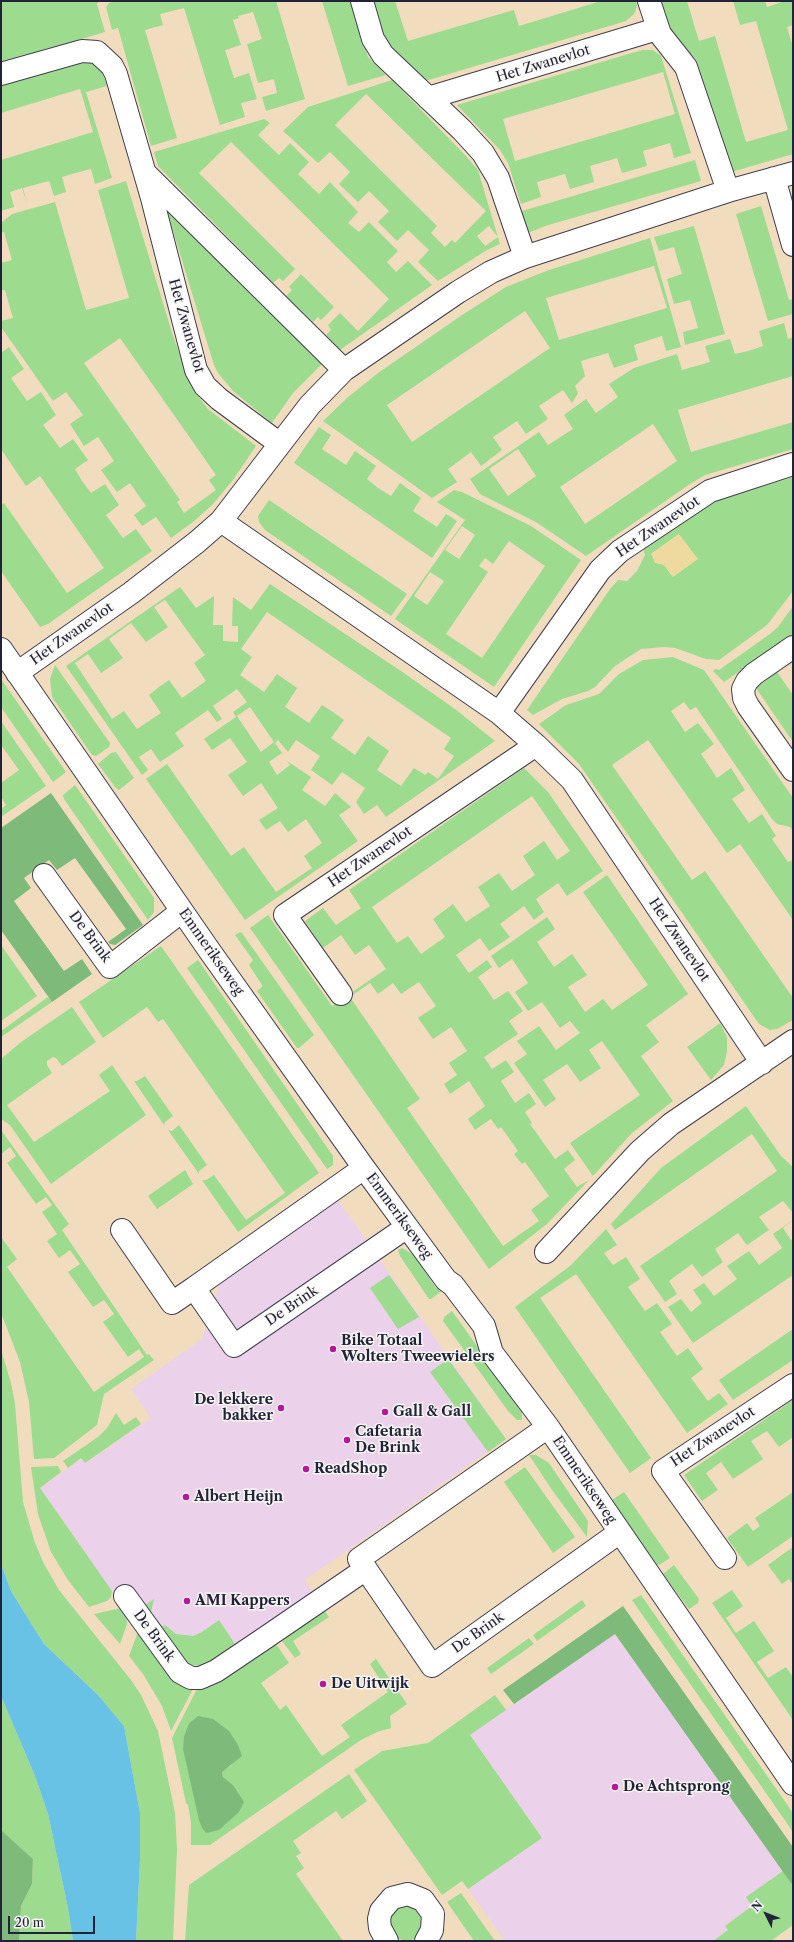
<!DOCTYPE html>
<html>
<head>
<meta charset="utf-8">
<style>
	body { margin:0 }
	#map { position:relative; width:794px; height:1942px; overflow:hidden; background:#f1ddbe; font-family:"Libre Caslon Text",serif }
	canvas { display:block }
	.frame { position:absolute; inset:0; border:2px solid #22223b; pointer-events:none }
	.north { position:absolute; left:746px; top:1894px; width:40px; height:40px; -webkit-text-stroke:3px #f6f6f2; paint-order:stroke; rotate:312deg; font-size:11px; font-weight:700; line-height:16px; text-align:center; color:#22223b }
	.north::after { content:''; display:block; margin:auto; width:14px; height:18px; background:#22223b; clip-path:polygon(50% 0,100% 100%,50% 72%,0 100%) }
	.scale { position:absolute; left:8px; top:1916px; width:87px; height:18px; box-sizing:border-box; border:2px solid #22223b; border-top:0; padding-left:5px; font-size:12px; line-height:14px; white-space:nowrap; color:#22223b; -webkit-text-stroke:3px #f6f6f2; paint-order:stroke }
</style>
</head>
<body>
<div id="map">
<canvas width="794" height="1942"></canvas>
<div class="frame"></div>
<div class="north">N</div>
<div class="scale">20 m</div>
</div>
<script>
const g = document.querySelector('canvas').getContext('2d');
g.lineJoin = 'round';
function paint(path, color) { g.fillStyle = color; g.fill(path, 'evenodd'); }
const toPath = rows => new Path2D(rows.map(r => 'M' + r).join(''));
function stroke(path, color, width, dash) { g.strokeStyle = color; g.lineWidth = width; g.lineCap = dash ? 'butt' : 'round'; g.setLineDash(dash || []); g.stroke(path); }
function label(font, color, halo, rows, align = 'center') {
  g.font = font + ' "Libre Caslon Text",serif'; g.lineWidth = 3; g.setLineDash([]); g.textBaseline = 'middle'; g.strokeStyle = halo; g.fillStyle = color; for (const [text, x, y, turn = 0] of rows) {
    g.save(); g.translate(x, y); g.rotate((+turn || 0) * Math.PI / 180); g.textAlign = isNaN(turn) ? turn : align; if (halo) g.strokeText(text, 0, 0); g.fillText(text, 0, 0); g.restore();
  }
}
const built = toPath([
	[338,1200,506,1439,305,1580,314,1595,205,1666,141,1608,112,1591,40,1488,82,1458,86,1463,151,1418,131,1389,202,1339,220,1283],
	[615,1633,783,1871,747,1897,753,1906,725,1925,728,1930,713,1941,505,1941,468,1889,542,1838,470,1735]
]);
const green = toPath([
	[1,1,99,1,97,4,105,32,1,63],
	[116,1,276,1,305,99,266,111,262,97,277,93,274,79,258,83,247,44,262,39,253,12,238,16,239,18,233,20,241,45,225,50,234,78,249,73,257,99,241,103,245,117,220,125,184,8,160,14,163,25,145,30,177,138,151,146,118,28,112,30,106,7,109,3],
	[322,1,350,1,368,57,386,75,348,86],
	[372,1,395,1,408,41,514,10,519,26,601,1,636,1,637,6,634,14,626,21,422,82,387,46],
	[661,1,687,1,699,41,715,36,746,142,788,130,756,21,740,25,733,1,765,1,767,7,785,1,793,1,793,25,787,27,793,47,793,154,728,173,696,59,670,32],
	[642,50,653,50,661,56,691,153,674,158,670,143,643,151,647,166,622,173,617,158,590,166,594,182,570,189,565,174,537,182,541,197,521,204,508,163,500,150,457,105],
	[663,72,675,114,515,161,503,119],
	[85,61,93,63,102,71,107,86,86,92,112,178,95,184,91,169,75,173,62,177,66,192,54,196,49,181,23,188,27,203,22,188,10,192,14,207,1,211,1,160,93,132,80,89,1,113,1,85],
	[392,80,464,154,478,170,500,244,487,250,438,281,418,262,429,250,408,230,397,241,378,222,389,211,369,191,358,202,339,184,350,172,330,152,318,163,283,131,308,107],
	[366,94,486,211,455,243,452,240,445,247,431,233,437,226,335,125],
	[489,226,498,237,485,246,477,236],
	[264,119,270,123,258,135,279,155,290,143,309,162,298,174,319,194,330,182,358,212,348,223,359,232,369,222,398,251,387,262,396,272,408,261,432,285,340,350,326,335,331,330,328,325,340,313,358,331,389,299,231,142,199,173,295,269,283,281,279,278,273,283,158,166,154,152],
	[695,160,701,181,545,226,528,233,522,217,522,211],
	[126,181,172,333,190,383,196,394,208,409,256,446,233,480,213,504,193,522,171,538,156,517,142,526,134,515,146,506,130,483,117,492,101,470,114,461,98,437,84,446,70,424,83,415,75,404,66,392,53,401,1,327,1,321,13,318,5,290,1,290,1,263,12,260,4,232,1,232,1,223,12,214,55,202,86,310,129,298,98,190],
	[120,338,216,475,209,480,216,490,184,513,177,502,180,500,84,363],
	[761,206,789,300,793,299,793,314,768,321,736,214],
	[167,211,168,211,323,363,293,393,272,423,233,391,218,373,214,365],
	[694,226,725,334,685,345,683,332,698,328,690,300,674,304,667,279,682,274,677,258,674,247,659,251,654,237],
	[650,238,681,347,666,351,662,336,634,345,638,360,614,368,608,353,581,361,585,376,575,386,578,393,572,403,563,390,539,406,548,419,526,434,517,421,493,437,502,450,481,466,471,452,448,469,457,482,432,498,323,421,347,398,378,373,462,315,506,287,549,270],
	[654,266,667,308,559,340,546,298],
	[525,311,550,348,412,442,387,405],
	[301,274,334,307,321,320,318,317,313,322,286,296,292,290,289,287],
	[784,323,788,339,793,337,793,376,678,410,691,452,793,422,793,449,705,475,690,484,586,556,536,522,480,494,470,479,539,432,548,445,573,429,564,415,586,399,596,413,618,397,609,384,634,368,677,354,682,370,710,362,705,346,730,339,735,354,748,351,763,346,759,331],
	[653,424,677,461,585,524,560,487],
	[518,449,536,476,508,496,489,469],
	[9,347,24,369,11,378,27,401,41,392,56,415,43,425,60,448,73,439,88,460,75,469,82,481,91,493,105,484,119,505,106,515,123,538,136,529,152,551,48,624,40,627,1,571,1,505,4,503,67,593,104,568,40,476,26,486,1,449,1,353],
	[319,427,331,435,322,449,346,465,355,451,376,466,367,479,378,488,391,496,400,483,421,498,413,511,437,527,446,514,457,521,432,558,294,463],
	[793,477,793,591,767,625,719,660,706,659,675,648,664,647,641,649,615,666,595,687,588,691,562,699,533,715,527,710,610,589,618,580,627,581,637,571,645,555,643,548,709,502],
	[679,534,673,577,664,565,651,554],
	[454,490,462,492,531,526,581,560,494,687,395,619,465,520,437,502],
	[462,526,475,535,459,559,445,550],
	[509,541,545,566,482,658,446,634,488,572,479,566,485,558,493,564],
	[430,572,444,581,427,605,414,596],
	[269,500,407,594,391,616,265,530,259,522,258,516],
	[270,584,401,671,455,709,495,741,386,817,377,805,364,814,356,802,365,788,342,772,332,785,311,770,320,756,296,740,288,752,278,740,275,743,282,753,269,762,277,775,290,765,287,761,311,777,302,790,325,806,335,793,351,807,339,815,358,841,245,920,146,779,167,764,231,856,244,847,276,892,312,868,304,856,322,843,306,819,288,832,280,821,266,830,259,820,278,808,261,783,243,796,228,775,247,762,230,738,212,750,204,739,236,717,233,712,247,702,237,689,213,706,222,719,217,722,208,710,175,733,184,746,160,762,151,749,139,757,148,770,142,775,66,666,180,587,196,608,214,596,213,625,223,625,223,641,238,642,238,626,232,626,233,597,251,610],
	[165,600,205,655,194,663,206,681,182,698,169,680,159,687,149,695,161,713,137,729,124,711,112,719,75,663,88,654,101,673,123,658,109,639,131,623,146,642,168,627,154,607],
	[267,612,451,738,444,749,454,756,438,779,428,772,425,775,414,768,401,786,377,770,389,751,378,743,368,736,355,755,331,738,344,720,333,712,322,705,309,723,285,707,297,688,277,674,264,692,240,675,252,657,241,649],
	[250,707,274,742,261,752,237,716],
	[793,606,793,634,724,682,713,671,715,669,719,670,770,634,778,627],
	[673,657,704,670,793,798,793,831,790,827,777,824,772,819,696,707,690,710,684,702,671,711,685,732,698,723,714,744,701,754,717,778,731,768,745,790,732,799,749,823,762,814,776,836,772,839,788,862,793,860,793,920,740,844,727,853,648,740,612,765,692,880,705,871,793,998,793,1020,777,1029,770,1030,759,1024,579,764,539,724,566,705,599,694,619,674,643,660],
	[55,665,110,743,109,747,96,756,92,755,52,697,50,679],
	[777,672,793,695,793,742,756,688],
	[1,679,66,772,53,782,1,707],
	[1,721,46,786,1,817,1,809,6,805,1,797,1,783,19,770,1,745],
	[116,752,134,778,119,790,115,787,98,764,111,753],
	[524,768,548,792,603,871,567,896,558,883,536,899,544,912,534,920,524,906,500,924,510,937,489,951,480,938,456,955,469,973,487,960,492,967,478,977,494,1000,508,991,523,1011,509,1021,518,1034,484,1057,492,1069,506,1060,514,1072,501,1081,515,1103,529,1093,536,1104,525,1112,532,1123,530,1124,555,1159,568,1150,575,1160,564,1169,577,1187,589,1180,547,1224,489,1269,250,928,268,915,332,1006,386,969,369,945,355,955,341,935,323,948,305,921,323,908,336,925,361,908,349,890],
	[532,796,570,851,557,860,544,841,523,856,535,875,512,891,499,873,478,887,490,906,466,922,453,904,433,919,445,937,421,954,408,936,397,943,372,907],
	[419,982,436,1006,418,1018,433,1039,451,1027,467,1051,449,1063,457,1075,444,1084,450,1094,469,1081,485,1106,468,1119,475,1130,491,1119,498,1129,501,1127,518,1151,514,1154,522,1164,525,1162,549,1196,531,1210,539,1221,503,1246,407,1108,420,1099,350,997,370,983,378,994,393,983,401,994],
	[75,785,154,898,154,912,148,920,64,799,63,795],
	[607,875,688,994,646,1025,659,1042,641,1056,673,1101,632,1133,593,1176,570,1143,640,1095,602,1041,589,1050,601,1068,580,1082,567,1064,543,1080,556,1099,545,1107,514,1063,527,1054,517,1041,539,1026,556,1050,580,1033,570,1021,560,1028,542,1002,528,1011,515,992,528,983,512,959,499,968,491,956,547,917,555,929,537,942,554,967,572,954,587,975,568,987,585,1012,603,999,612,1010,648,985,583,892],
	[240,932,242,933,314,1035,299,1048,297,1048,257,991,262,987,262,985,249,965,253,960,235,935],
	[1,945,37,996,1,1021],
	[161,946,319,1173,238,1232,202,1180,206,1180,214,1175,246,1220,285,1193,163,1019,158,1022,147,1007,103,1038,79,1002],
	[198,960,333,1156,333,1165,327,1169,187,968],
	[48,997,52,1002,1,1037,1,1031],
	[72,1007,96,1042,62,1066,56,1058,53,1057,47,1061,47,1065,52,1073,7,1105,34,1142,110,1091,99,1075,112,1065,146,1115,51,1184,10,1125,1,1119,1,1059,21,1042],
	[720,1023,727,1037,727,1051,724,1065,711,1080,687,1047],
	[145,1076,173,1116,165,1122,164,1125,134,1081,137,1081],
	[746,1106,781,1156,793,1167,793,1213,783,1201,759,1217,769,1230,747,1245,738,1233,715,1249,723,1262,702,1277,692,1264,669,1281,677,1294,665,1302,640,1266,777,1171,752,1134,615,1230,611,1224,661,1168],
	[179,1125,207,1165,199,1171,199,1174,168,1130,172,1131],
	[1,1130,69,1224,62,1230,147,1355,149,1354,154,1360,104,1394,97,1425,54,1458,34,1459,29,1402,20,1362,1,1313,1,1237,17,1259,7,1267,94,1392,144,1357,139,1349,128,1357,103,1322,114,1314,104,1300,93,1307,68,1272,80,1264,70,1250,59,1258,47,1241,57,1234,42,1212,52,1205,46,1197,36,1204,7,1163,16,1156,10,1147,1,1154],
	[185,1170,193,1184,157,1209,148,1196],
	[793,1220,783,1228,791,1240,793,1239,793,1275,693,1343,668,1307,681,1299,691,1312,702,1303,693,1290,704,1283,714,1296,737,1279,727,1266,749,1251,759,1265,782,1248,773,1234],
	[606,1229,617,1245,604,1253,613,1265,626,1257,640,1279,628,1287,645,1311,657,1303,672,1324,660,1332,677,1356,688,1348,703,1369,691,1378,708,1401,719,1393,728,1404,687,1433,576,1274,540,1298,651,1458,630,1473,515,1307,570,1266],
	[402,1248,414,1255,436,1288,439,1288,443,1286,447,1287,431,1299,429,1299,400,1256,398,1250],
	[389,1275,419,1317,398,1329,370,1288],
	[452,1311,519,1405,522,1410,522,1420,517,1420,508,1411,443,1321,444,1317],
	[793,1329,793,1360,733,1400,719,1380],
	[1,1350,11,1383,15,1404,23,1502,35,1543,44,1564,59,1590,131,1680,141,1695,158,1731,175,1813,177,1849,173,1941,136,1941,140,1860,140,1813,124,1726,98,1695,44,1644,11,1591,1,1564],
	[448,1359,506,1439,488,1452,430,1372],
	[793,1400,793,1437,779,1447,767,1431,751,1441,763,1459,733,1479,721,1462,706,1473,718,1490,702,1501,684,1475],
	[116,1413,124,1425,136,1417,141,1424,85,1463,81,1458,68,1468,63,1461,98,1437,107,1428],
	[529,1455,536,1455,549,1463,588,1521,587,1537,552,1490],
	[58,1466,61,1472,40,1488,112,1591,111,1597,107,1601,89,1607,68,1580,51,1552,38,1514,31,1467],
	[525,1467,575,1537,553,1553,504,1482],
	[624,1492,670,1558,659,1565,656,1564,612,1500],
	[793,1492,793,1536,748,1567,727,1538,747,1523,753,1531,760,1526,755,1518],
	[793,1547,793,1585,789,1579,782,1584,768,1565],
	[674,1565,699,1599,698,1603,689,1609,663,1574],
	[732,1590,743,1606,726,1618,736,1633,754,1621,774,1651,757,1662,768,1678,786,1667,793,1677,793,1720,712,1603],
	[641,1595,793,1813,793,1832,632,1600],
	[154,1599,151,1612,162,1626,165,1625,176,1634,193,1636,202,1632,219,1620,237,1647,216,1661,200,1666,187,1664,141,1608],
	[582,1600,586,1606,537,1641,533,1635],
	[322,1607,329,1617,293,1641,301,1654,295,1658,279,1637],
	[121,1608,127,1614,127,1624,120,1644,94,1614],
	[139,1629,174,1679,180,1685,193,1689,171,1731,162,1706,143,1674,129,1656],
	[529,1638,534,1644,491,1674,487,1668],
	[274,1641,289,1663,261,1683,280,1710,286,1705,322,1756,350,1737,341,1725,388,1692,370,1664,376,1659,407,1704,390,1716,391,1728,377,1732,361,1740,210,1845,191,1845,191,1822,188,1805,186,1803,172,1738,197,1689,205,1687],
	[198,1716,232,1765,223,1770,222,1772,223,1777,233,1785,202,1828,189,1769,184,1736,189,1723],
	[495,1695,506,1710,470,1735,542,1838,468,1889,462,1881,442,1895,354,1770,382,1751,428,1743],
	[1,1696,35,1776,48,1814,68,1908,73,1941,19,1941,21,1906,32,1884,33,1859,1,1830],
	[349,1774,367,1801,342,1819,336,1811,293,1841,301,1853,296,1856,304,1868,296,1874,343,1941,185,1941,189,1885],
	[783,1871,793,1886,793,1925,771,1941,713,1941,728,1930,725,1926,752,1906,746,1897],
	[461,1893,495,1941,474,1941,447,1902],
	[407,1902,425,1916,418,1937,412,1940,403,1940,396,1938,388,1924,395,1906]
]);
const forest = toPath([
	[51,793,143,925,115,945,110,944,108,942,126,929,75,858,57,870,49,860,24,878,31,888,14,901,64,971,82,959,92,974,52,1002,1,930,1,828],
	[623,1606,793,1847,793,1886,615,1634,514,1704,503,1690],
	[198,1716,213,1719,229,1731,238,1745,242,1756,222,1772,223,1777,233,1785,244,1802,239,1812,219,1830,206,1833,202,1828,199,1820,183,1749,184,1736,189,1723],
	[1,1830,33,1859,32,1884,21,1906,19,1941,1,1941]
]);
const sand = toPath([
	[679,534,698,559,673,577,664,565,655,563,651,554]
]);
const water = toPath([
	[1,1564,11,1591,44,1644,98,1695,124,1726,140,1813,140,1860,136,1941,73,1941,68,1908,48,1814,35,1776,1,1696]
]);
const minor = toPath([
	[362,1,373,39,383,55,462,130,483,153,498,178,525,257],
	[649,1,660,34,686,67,728,191],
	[1,74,82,51,97,52,112,66,116,74,152,198,196,370,205,386,219,399,280,444],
	[428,98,657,29],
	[146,174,344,370],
	[774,178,793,245],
	[221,521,499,713,536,745,572,780,762,1063],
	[793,647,754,674,747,681,743,689,744,698,748,706,793,770],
	[1,649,209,950,364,1168,446,1280,453,1285,484,1326,492,1353,548,1427,793,1784],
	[17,673,131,593,197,542,221,521,310,405,344,370,458,292,491,272,525,257,728,191,793,173],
	[499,713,600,570,620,551,710,491,793,464],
	[44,875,110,967,182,911],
	[341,994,285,915,536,745],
	[364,1168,194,1288,234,1346,407,1227],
	[122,1230,172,1303,194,1288],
	[546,1252,640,1151,671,1124,793,1041],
	[548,1427,359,1559,432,1666,620,1532],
	[725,1558,663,1471,793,1385],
	[125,1596,180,1672,191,1678,200,1678,216,1671,265,1638,366,1569],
	[387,1941,380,1928,379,1919,381,1911,392,1898,408,1894,423,1900,433,1914,432,1930,426,1941]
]);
const markers = [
	[333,1349,4,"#b5179e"],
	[281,1408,4,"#b5179e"],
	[385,1412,4,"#b5179e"],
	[347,1440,4,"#b5179e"],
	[306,1469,4,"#b5179e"],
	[186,1497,4,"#b5179e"],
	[187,1601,4,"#b5179e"],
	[323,1684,4,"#b5179e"],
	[615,1787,4,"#b5179e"]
];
const streetNames = [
	["Het Zwanevlot",543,64,-17],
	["Het Zwanevlot",186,326,74],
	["Het Zwanevlot",658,527,-34],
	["Het Zwanevlot",72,634,-35],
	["Het Zwanevlot",370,857,-34],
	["De Brink",90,937,53],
	["Het Zwanevlot",679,940,56],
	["Emmerikseweg",211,952,55],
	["Emmerikseweg",399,1216,54],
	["De Brink",292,1306,-34],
	["Het Zwanevlot",713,1437,-33],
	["Emmerikseweg",584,1480,56],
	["De Brink",478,1633,-35],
	["De Brink",154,1636,54]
];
const poiNames = [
	["Bike Totaal",341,1341],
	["Wolters Tweewielers",341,1357],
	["De lekkere",273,1400,"right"],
	["bakker",273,1416,"right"],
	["Gall & Gall",393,1412],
	["Cafetaria",355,1432],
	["De Brink",355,1448],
	["ReadShop",314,1469],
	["Albert Heijn",194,1497],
	["AMI Kappers",195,1601],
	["De Uitwijk",331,1684],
	["De Achtsprong",623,1787]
];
paint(built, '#ecd1ea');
paint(green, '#9ddb8f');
paint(forest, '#7ebb7a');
paint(sand, '#eeda9e');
paint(water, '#68c2e6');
stroke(minor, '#413e4f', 24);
stroke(minor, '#fff', 22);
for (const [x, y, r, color] of markers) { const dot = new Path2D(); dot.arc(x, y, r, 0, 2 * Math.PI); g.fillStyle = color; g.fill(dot); stroke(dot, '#f6f6f2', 1.5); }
label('14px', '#22223b', '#f6f6f2', streetNames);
label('bold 14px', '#22223b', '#f6f6f2', poiNames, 'left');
</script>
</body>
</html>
